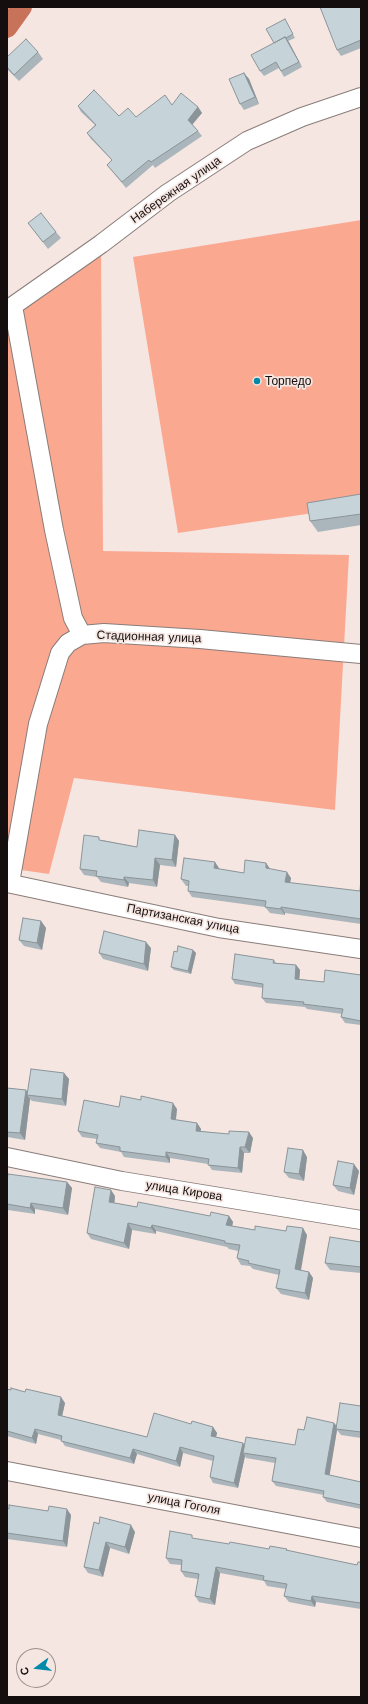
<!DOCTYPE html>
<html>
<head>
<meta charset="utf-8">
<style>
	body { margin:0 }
	#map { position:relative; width:368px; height:1704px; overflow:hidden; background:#f5e6e2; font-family:"Work Sans",sans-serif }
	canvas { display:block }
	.frame { position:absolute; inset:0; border:8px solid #140f0e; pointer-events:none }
	.north { position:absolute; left:16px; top:1648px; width:40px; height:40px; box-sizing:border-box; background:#f5e6e2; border:1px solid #9b908d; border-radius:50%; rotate:255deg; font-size:11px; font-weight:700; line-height:16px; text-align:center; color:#140f0e }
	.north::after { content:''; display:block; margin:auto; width:14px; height:18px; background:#018aaa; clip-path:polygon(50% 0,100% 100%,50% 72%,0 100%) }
</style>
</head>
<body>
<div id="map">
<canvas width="368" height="1704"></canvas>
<div class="frame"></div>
<div class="north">С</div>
</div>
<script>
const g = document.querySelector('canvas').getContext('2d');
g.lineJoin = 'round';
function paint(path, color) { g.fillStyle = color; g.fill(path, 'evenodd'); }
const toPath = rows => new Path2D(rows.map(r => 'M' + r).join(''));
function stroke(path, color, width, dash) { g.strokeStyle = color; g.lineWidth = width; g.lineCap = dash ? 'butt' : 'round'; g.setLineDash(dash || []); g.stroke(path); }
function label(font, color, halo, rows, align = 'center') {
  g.font = font + ' "Work Sans",sans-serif'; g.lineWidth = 3.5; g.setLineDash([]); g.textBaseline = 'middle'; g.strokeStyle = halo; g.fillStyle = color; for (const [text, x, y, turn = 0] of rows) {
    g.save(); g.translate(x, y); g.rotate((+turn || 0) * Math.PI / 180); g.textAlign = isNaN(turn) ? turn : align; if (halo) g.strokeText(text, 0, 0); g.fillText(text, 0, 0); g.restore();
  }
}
const green = toPath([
	[361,220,361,506,178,533,133,257],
	[101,244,103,551,349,555,335,810,74,778,49,874,7,868,7,308]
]);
const forest = toPath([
	[7,7,22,7,7,28]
]);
const canal = toPath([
	[7,28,22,7]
]);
const minor = toPath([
	[13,306,54,530,73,618,82,635],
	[7,310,101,244,168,193,247,141,302,117,361,97],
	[7,883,219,928,361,949],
	[10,883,38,724,60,653,68,643,82,635,104,633,200,639,361,654],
	[7,1157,122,1181,361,1220],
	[7,1471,361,1538]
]);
const wall = toPath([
	[361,7,361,48,341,56,337,50],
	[287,23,295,38,288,41,302,67,284,77,279,68,264,76,260,71],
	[38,52,43,59,19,81,7,69,7,57],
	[244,73,249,79,259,104,244,110,240,104],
	[172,105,198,107,202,113,192,124,198,131,202,136,155,168,153,165,126,188,107,165,112,160,91,139,87,133,95,125,81,112,78,106,119,116,136,117],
	[28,223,56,232,61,238,48,249],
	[361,494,361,525,318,532,310,521],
	[175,835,179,841,176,867,160,865,157,887,129,883,128,887,101,882,97,877,84,875,80,869,102,840,137,847],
	[266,863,270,869,291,878,290,883,360,891,361,877,361,924,285,913,285,915,270,913,265,907,192,897,188,891,189,886,186,886,181,879,219,868,219,869,244,873],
	[41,921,46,928,42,950,24,946,19,940],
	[151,948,148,971,103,959,99,953],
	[193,950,196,953,191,974,174,970,171,967,177,952],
	[274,960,276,963,296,965,300,970,299,979,324,982,361,975,361,1025,345,1023,341,1017,342,1014,307,1009,305,1007,266,1003,262,998,263,988,235,984,232,979],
	[64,1073,69,1079,66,1106,32,1101,30,1099,25,1140,7,1137,7,1088,26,1090,28,1093],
	[119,1107,177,1109,176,1120,197,1123,201,1129,200,1131,253,1138,250,1153,244,1153,242,1173,212,1170,208,1164,170,1158,170,1163,124,1157,121,1152,100,1148,96,1143,97,1139,82,1137,78,1131],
	[307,1157,304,1181,289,1178,284,1172],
	[359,1171,354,1195,338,1191,333,1185],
	[7,1181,67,1182,72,1188,68,1215,35,1209,35,1214,8,1210,7,1209],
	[115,1196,114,1203,137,1207,210,1216,229,1216,233,1222,232,1226,255,1230,286,1231,307,1235,300,1270,309,1272,313,1278,309,1300,281,1294,276,1288,279,1275,253,1269,250,1266,241,1265,237,1258,238,1251,229,1249,227,1247,156,1231,156,1234,132,1230,129,1249,91,1239,87,1233],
	[361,1242,361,1273,330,1270,325,1263],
	[7,1389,65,1403,62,1416,147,1437,191,1424,213,1427,217,1433,216,1437,243,1443,244,1445,295,1445,304,1430,334,1423,337,1426,361,1406,361,1438,341,1435,337,1430,329,1475,361,1482,361,1509,327,1502,323,1497,324,1495,276,1486,272,1481,275,1463,246,1458,245,1456,238,1488,213,1483,210,1477,213,1461,183,1453,180,1467,137,1454,134,1464,65,1446,61,1440,38,1434,36,1444,7,1436],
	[7,1508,71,1515,67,1547,7,1539],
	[94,1522,135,1532,129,1554,110,1548,103,1577,88,1573,84,1567],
	[195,1539,229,1544,269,1549,287,1549,288,1551,357,1565,361,1562,361,1609,316,1602,315,1607,289,1602,284,1596,286,1589,267,1586,264,1581,220,1573,215,1605,199,1602,195,1596,198,1579,185,1577,181,1571,181,1565,170,1564,166,1558]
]);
const shadedWall = toPath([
	[285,37,289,42,302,67,299,62],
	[244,73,249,79,259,104,255,97],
	[198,107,202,113,192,125,188,120],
	[175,835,179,841,176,867,172,860],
	[155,858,160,865,157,887,153,880],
	[215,862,219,868,219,874,214,868],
	[266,863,270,869,266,868],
	[287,872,291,878,289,888,285,882],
	[124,877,129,883,128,887,124,880],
	[281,907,285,913,285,915,281,909],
	[41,921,46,928,42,950,37,943],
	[146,942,151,948,148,971,144,964],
	[193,950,196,953,191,974,188,971],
	[296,965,300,970,299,984,295,979],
	[64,1073,69,1079,66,1106,62,1099],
	[26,1090,29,1095,27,1095,30,1099,25,1140,20,1133],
	[173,1103,177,1109,175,1125,171,1119],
	[197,1123,201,1129,200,1137,196,1131],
	[249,1132,253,1138,250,1153,245,1147],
	[240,1147,244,1153,242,1173,238,1168],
	[303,1150,307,1157,304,1181,299,1174],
	[166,1152,170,1158,170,1163,166,1157],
	[354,1164,359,1171,354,1195,350,1188],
	[67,1182,72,1188,68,1215,63,1208],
	[111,1190,115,1196,114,1208,109,1202],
	[31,1203,35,1209,35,1214,30,1208],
	[229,1216,233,1222,231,1231,226,1225],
	[128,1223,132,1230,129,1249,124,1243],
	[152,1225,156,1231,156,1234,151,1228],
	[303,1228,307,1235,300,1276,295,1269],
	[309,1272,313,1278,309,1300,305,1293],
	[61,1397,65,1403,61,1421,58,1415],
	[334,1423,338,1428,336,1429,337,1430,329,1479,325,1474],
	[213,1427,217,1433,215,1441,211,1436],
	[35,1429,38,1434,36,1444,32,1438],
	[243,1443,247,1448,243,1453,245,1456,238,1488,234,1483],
	[180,1447,183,1453,180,1467,176,1461],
	[133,1449,137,1454,134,1464,130,1458],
	[67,1509,71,1515,67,1547,63,1541],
	[131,1525,135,1532,129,1554,125,1547],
	[106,1542,110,1548,103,1577,99,1570],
	[216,1567,220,1573,215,1605,210,1599],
	[312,1596,316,1602,315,1607,311,1601]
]);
const building = toPath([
	[320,7,361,7,361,40,337,50,320,7],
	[285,19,293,34,286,38,285,37,274,43,266,29,285,19],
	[285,37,299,62,281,71,276,62,260,71,251,55,285,37],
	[26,39,38,52,14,75,7,67,7,57,26,39],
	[244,73,255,97,240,104,229,79,244,73],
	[94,90,119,116,128,108,136,117,165,95,172,105,181,93,198,107,188,120,198,131,151,162,149,160,122,182,107,165,112,160,87,133,96,125,78,106,94,90],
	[41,213,56,232,43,242,28,223,41,213],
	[361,494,361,514,310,521,307,503,361,494],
	[139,830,175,835,172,860,155,858,153,880,124,877,124,880,96,876,97,871,80,869,84,835,99,837,99,840,137,847,139,830],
	[184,858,215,862,214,868,244,873,245,860,266,863,266,868,287,872,285,882,360,891,361,877,361,919,281,907,281,909,265,907,266,901,188,891,189,881,181,879,184,858],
	[23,918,41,921,37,943,19,940,23,918],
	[104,931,146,942,144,964,99,953,104,931],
	[178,946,193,950,188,971,171,967,174,951,177,952,178,946],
	[235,954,274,960,273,963,296,965,295,979,324,982,325,970,361,975,361,1021,341,1017,343,1009,303,1004,304,1002,262,998,263,984,232,979,235,954],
	[31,1069,64,1073,62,1099,27,1095,31,1069],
	[7,1088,26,1090,20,1133,7,1132,7,1088],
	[121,1096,141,1100,141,1096,173,1103,171,1119,197,1123,196,1131,229,1134,229,1131,249,1132,245,1147,240,1147,238,1168,208,1165,209,1159,166,1152,166,1157,120,1151,120,1147,96,1143,98,1135,78,1131,84,1100,119,1107,121,1096],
	[288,1148,303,1150,299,1174,284,1172,288,1148],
	[338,1161,354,1164,350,1188,333,1185,338,1161],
	[8,1174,67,1182,63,1208,31,1203,30,1208,7,1204,7,1181,8,1174],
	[95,1187,111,1190,109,1202,137,1207,138,1202,210,1216,211,1212,229,1216,226,1225,255,1230,255,1226,286,1231,287,1226,303,1228,295,1269,309,1272,305,1293,276,1288,280,1270,248,1263,249,1261,237,1258,240,1245,225,1243,225,1241,152,1225,151,1228,128,1223,124,1243,87,1233,95,1187],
	[330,1237,361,1242,361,1267,325,1263,330,1237],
	[11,1388,25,1392,26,1389,61,1397,58,1415,147,1437,154,1413,191,1424,192,1421,213,1427,211,1436,243,1443,234,1483,210,1477,214,1456,180,1447,176,1461,133,1449,130,1458,61,1441,62,1436,35,1429,32,1438,7,1431,7,1389,11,1390,11,1388],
	[340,1403,361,1406,361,1432,336,1429,340,1403],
	[307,1417,334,1423,325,1474,361,1482,361,1505,323,1497,324,1491,272,1481,276,1458,243,1453,246,1437,295,1445,298,1429,304,1430,307,1417],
	[9,1505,48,1511,49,1506,67,1509,63,1541,7,1533,7,1508,9,1509,9,1505],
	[100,1517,131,1525,125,1547,106,1542,99,1570,84,1567,94,1522,99,1524,100,1517],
	[170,1531,192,1535,192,1538,229,1544,230,1542,269,1549,270,1546,287,1549,286,1550,357,1565,358,1562,361,1562,361,1603,312,1596,311,1601,284,1596,287,1584,263,1580,264,1576,216,1567,210,1599,195,1596,199,1574,181,1571,182,1560,166,1558,170,1531]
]);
const markers = [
	[257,381,4,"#018aaa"]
];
const streetNames = [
	["Набережная улица",176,190,-35],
	["Стадионная улица",149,637,2],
	["Партизанская улица",183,919,11],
	["улица Кирова",184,1191,9],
	["улица Гоголя",184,1504,11]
];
const poiNames = [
	["Торпедо",265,381]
];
paint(green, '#fba891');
paint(forest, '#fa9f86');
stroke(canal, '#c8725a', 20);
stroke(minor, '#8a7d79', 20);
stroke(minor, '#fff', 18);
paint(wall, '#aab6bb');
paint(shadedWall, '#8b9498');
paint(building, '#c6d4d9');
stroke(building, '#8b9498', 1);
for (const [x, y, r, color] of markers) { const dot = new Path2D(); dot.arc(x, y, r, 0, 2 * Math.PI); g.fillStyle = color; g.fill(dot); stroke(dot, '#f5e6e2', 1.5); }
label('12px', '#140f0e', '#f5e6e2', streetNames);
label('12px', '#140f0e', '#f5e6e2', poiNames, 'left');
</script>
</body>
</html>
